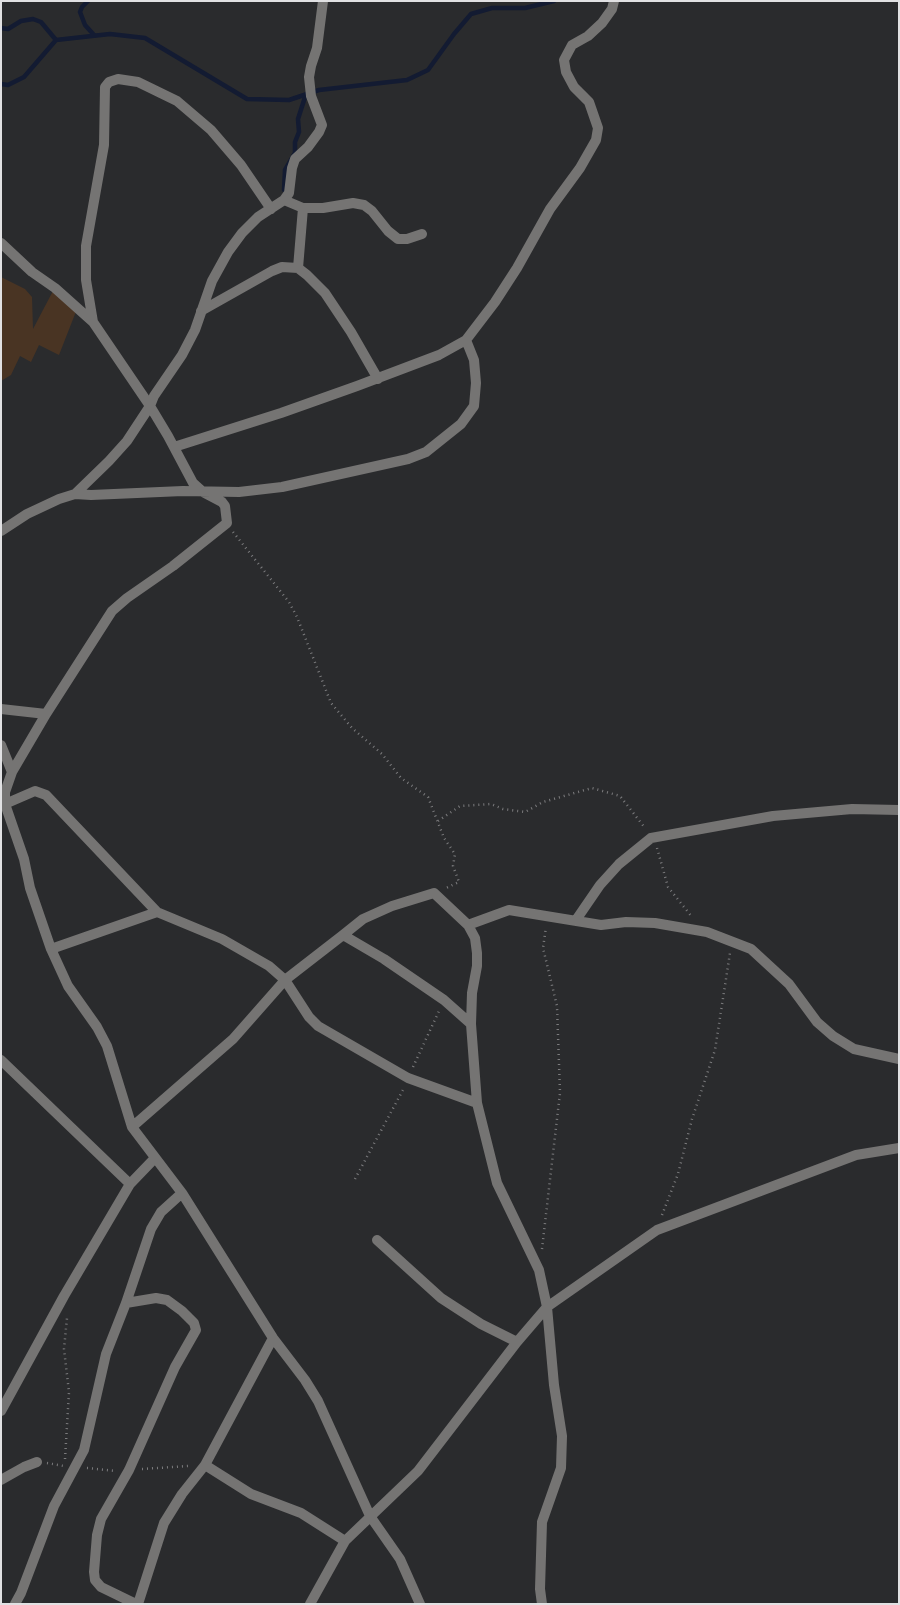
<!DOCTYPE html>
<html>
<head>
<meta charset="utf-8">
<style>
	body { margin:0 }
	#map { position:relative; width:900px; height:1605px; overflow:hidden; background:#2a2b2d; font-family:Jost,sans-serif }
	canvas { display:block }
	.frame { position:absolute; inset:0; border:2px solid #e1e1e3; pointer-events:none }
</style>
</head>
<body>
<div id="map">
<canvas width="900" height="1605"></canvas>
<div class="frame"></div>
</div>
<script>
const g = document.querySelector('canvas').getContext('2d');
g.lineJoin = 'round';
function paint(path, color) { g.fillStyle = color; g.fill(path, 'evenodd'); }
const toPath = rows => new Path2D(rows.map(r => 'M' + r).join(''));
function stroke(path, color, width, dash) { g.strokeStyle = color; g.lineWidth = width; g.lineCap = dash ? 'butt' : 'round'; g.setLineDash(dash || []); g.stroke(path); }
const green = toPath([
	[1,277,25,289,32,297,33,329,54,289,77,309,59,355,39,345,31,362,20,356,11,375,1,381]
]);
const stream = toPath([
	[88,1,82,7,80,12,85,25,94,35],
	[1,28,8,29,21,21,33,19,41,22,56,40],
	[1,84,8,85,24,77,56,40,110,34,145,38,247,99,289,100,319,90,407,80,428,70,454,34,471,14,492,8,525,8,554,1],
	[284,190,285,170,295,153,295,142,299,132,298,119,306,94]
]);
const path = toPath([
	[233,532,289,602,297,617,331,703,352,728,382,754,401,778,428,797,444,838,455,854,453,866,459,882,446,888],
	[438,821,460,806,491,804,503,809,525,812,543,802,592,788,620,796,645,828],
	[657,848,668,887,692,917],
	[413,1067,439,1011],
	[355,1179,404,1088],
	[662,1215,678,1174,692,1119,715,1050,730,953],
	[542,1249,560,1093,557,1006,543,948,546,927],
	[65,1459,69,1392,64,1349,67,1318],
	[47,1463,64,1466],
	[87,1468,116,1471],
	[142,1469,188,1466]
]);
const minor = toPath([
	[284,200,303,208,323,208,353,203,364,205,372,211,388,231,398,239,407,239,422,234],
	[1,243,32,272,55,288,93,322,150,406,127,441,109,461,75,494],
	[298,268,303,208],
	[201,311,272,271,282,267,298,268,307,275,325,293,351,332,378,379],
	[93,322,86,280,86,246,104,145,105,87,109,82,118,79,138,82,177,101,211,130,241,165,271,209],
	[174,447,281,413,357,386,439,355,466,340,495,302,517,268,550,209,580,168,596,140,598,128,589,102,574,87,566,72,564,60,572,45,588,36,602,23,612,9,614,1],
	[1,531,27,514,59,499,75,494,91,495,183,491,239,492,282,487,408,459,426,452,461,424,474,406,476,383,474,360,466,340],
	[1,709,46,714,112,611,127,598,173,566,227,523,225,506,222,502,203,492,193,483,168,436,150,406,154,396,182,355,195,330,212,281,228,252,242,233,258,217,284,200,289,193,292,168,295,159,308,147,319,132,322,125,311,96,309,77,311,66,317,48,323,1],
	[1,745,12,772,5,792,5,804,24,859,30,888,51,949,68,986,97,1027,107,1046,132,1127,182,1193,273,1338,305,1380,318,1401,370,1516,400,1559,420,1604],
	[12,772,46,714],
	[5,804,35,791,46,795,157,912],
	[576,920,600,885,619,864,651,838,773,816,852,809,899,810],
	[468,925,509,910,601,925,626,922,655,923,707,932,751,949,789,984,817,1022,833,1036,854,1049,899,1059],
	[343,935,384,959,444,1000,471,1024,477,1103,497,1183,539,1270,547,1307,554,1385,562,1436,561,1468,542,1522,540,1589,542,1604],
	[51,949,157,912,222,939,269,966,285,980,309,1017,318,1026,408,1078,477,1103],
	[1,1060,130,1184],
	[132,1127,233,1039,285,980,343,935,363,919,392,906,434,893,468,925,475,938,477,953,477,966,472,993,471,1024],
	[377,1240,441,1298,481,1324,517,1342],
	[126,1303,156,1298,167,1300,182,1311,194,1323,196,1330,175,1367,129,1470,101,1519,97,1535,94,1572,95,1580,101,1587,136,1604],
	[1,1411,64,1296,130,1184,155,1158],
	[205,1465,251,1494,301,1513,345,1541],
	[1,1480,24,1467,37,1462],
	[15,1604,21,1593,54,1506,84,1450,106,1354,126,1303,151,1229,161,1212,182,1193],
	[138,1604,164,1523,182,1494,205,1465,273,1338],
	[310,1604,345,1541,418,1471,517,1342,547,1307,657,1230,856,1155,899,1148]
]);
paint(green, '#493423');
stroke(stream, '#131b32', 4.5);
stroke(path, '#7c7c7e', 2.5, [1, 4]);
stroke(minor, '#757473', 10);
</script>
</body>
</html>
